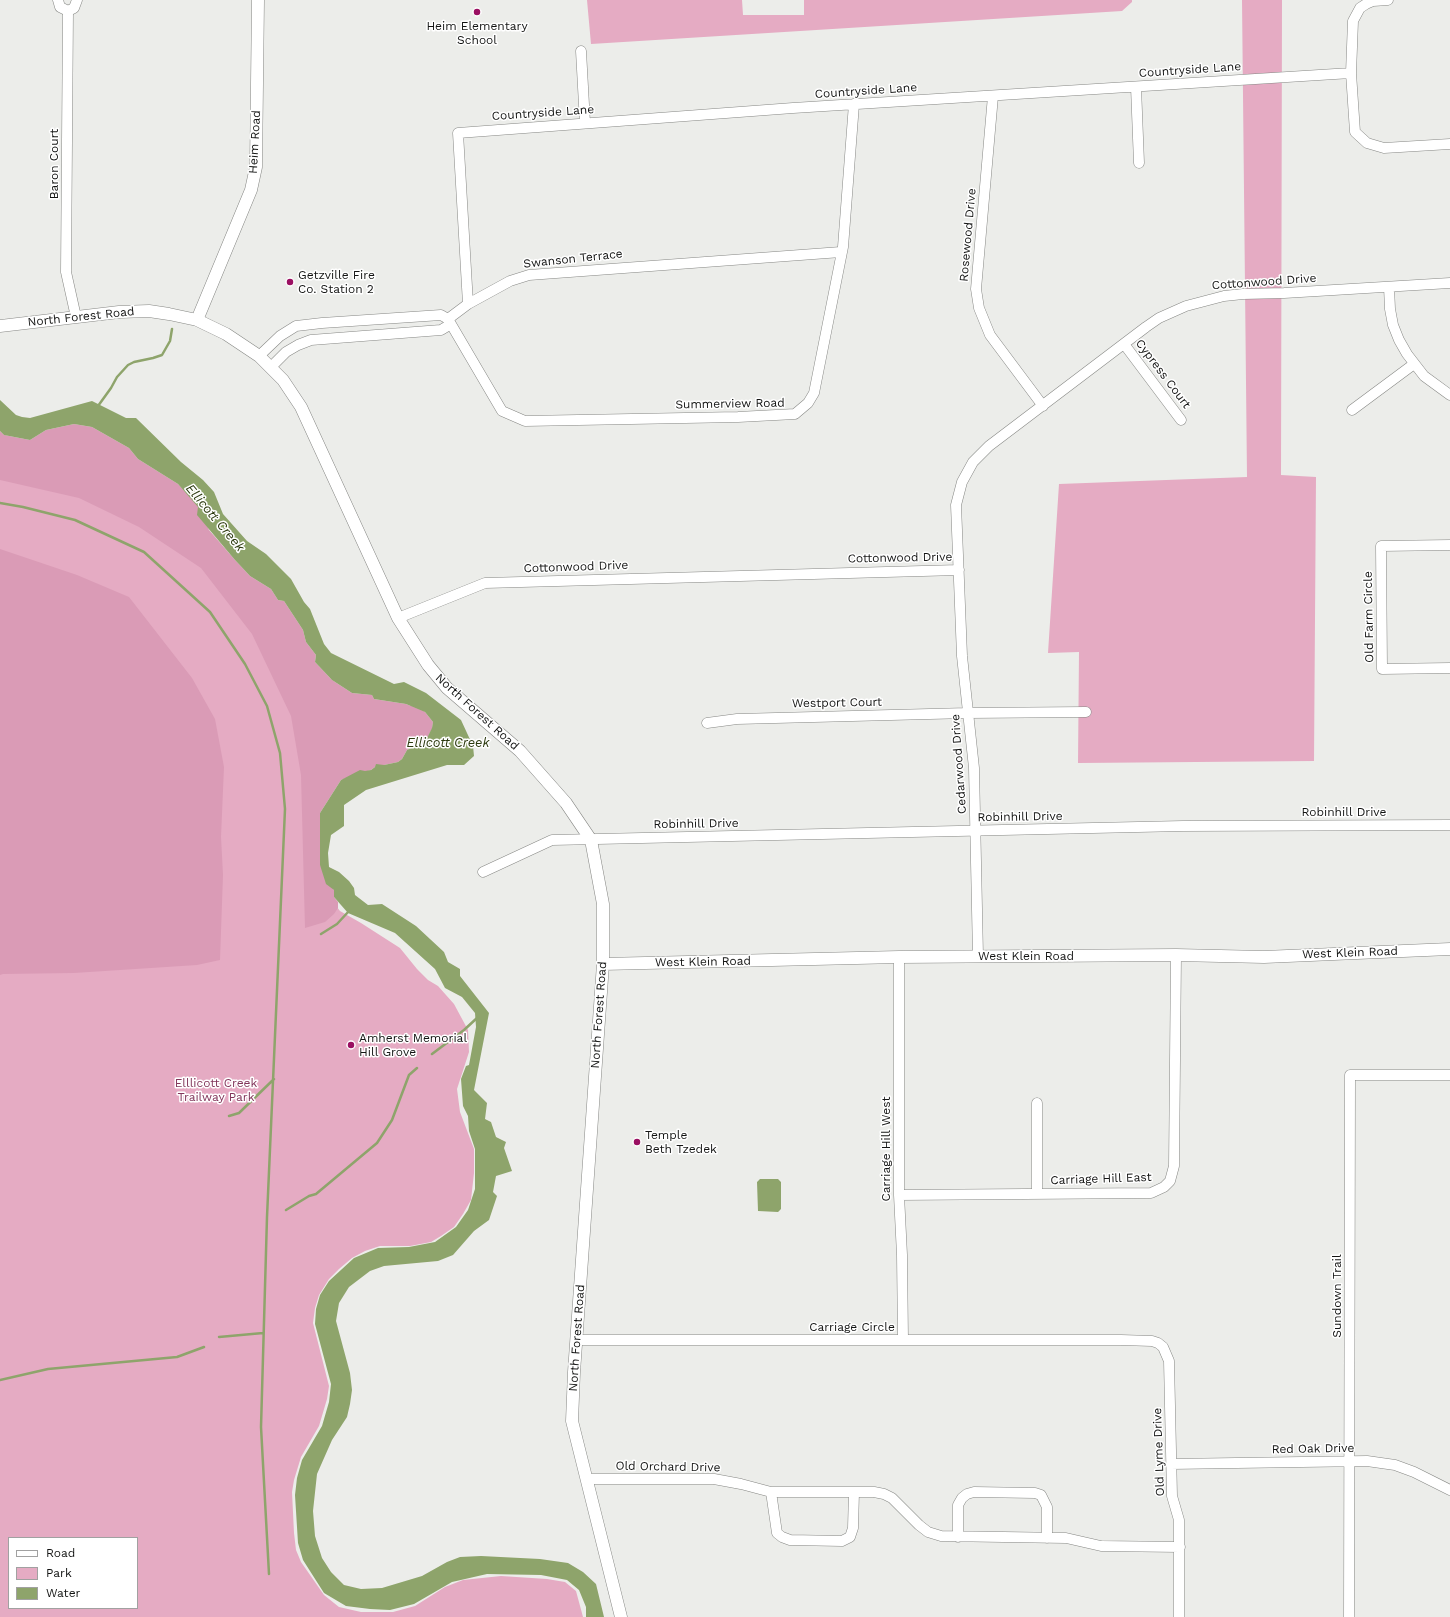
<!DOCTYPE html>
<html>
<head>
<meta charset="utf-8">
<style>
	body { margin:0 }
	#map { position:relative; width:1450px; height:1617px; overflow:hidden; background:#ecedea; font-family:"Work Sans",sans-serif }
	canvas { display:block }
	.legend { position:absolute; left:8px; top:1537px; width:130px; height:72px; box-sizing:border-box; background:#fff; border:1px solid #a1a1a1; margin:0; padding:5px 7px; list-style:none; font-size:12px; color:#131413 }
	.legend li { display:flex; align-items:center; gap:8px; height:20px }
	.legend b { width:20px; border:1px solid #a1a1a1 }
</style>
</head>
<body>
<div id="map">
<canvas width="1450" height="1617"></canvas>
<ul class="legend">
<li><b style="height:5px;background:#fff"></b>Road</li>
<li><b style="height:11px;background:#e5abc3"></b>Park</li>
<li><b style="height:11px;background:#8ea46b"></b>Water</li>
</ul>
</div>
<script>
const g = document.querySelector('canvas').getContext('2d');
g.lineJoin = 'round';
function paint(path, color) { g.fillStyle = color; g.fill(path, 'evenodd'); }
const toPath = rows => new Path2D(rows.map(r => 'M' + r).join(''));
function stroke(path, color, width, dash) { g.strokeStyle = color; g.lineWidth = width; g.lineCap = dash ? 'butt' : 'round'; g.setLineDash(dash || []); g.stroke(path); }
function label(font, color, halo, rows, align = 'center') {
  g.font = font + ' "Work Sans",sans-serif'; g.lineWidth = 3; g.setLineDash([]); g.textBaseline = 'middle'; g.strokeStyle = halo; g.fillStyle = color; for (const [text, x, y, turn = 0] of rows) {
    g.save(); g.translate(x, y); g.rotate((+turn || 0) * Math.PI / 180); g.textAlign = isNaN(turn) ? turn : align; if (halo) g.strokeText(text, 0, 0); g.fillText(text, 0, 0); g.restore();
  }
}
const green = toPath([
	[587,0,742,0,743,15,804,15,804,0,1132,0,1132,2,1122,11,591,44],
	[1242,0,1282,0,1281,475,1316,477,1314,761,1078,763,1079,652,1048,653,1059,484,1247,477],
	[48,432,310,662,354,698,410,706,419,700,428,719,338,780,315,816,326,893,340,911,361,923,400,948,417,969,428,980,438,986,454,1004,468,1030,469,1052,457,1089,460,1112,474,1149,474,1173,471,1200,463,1214,454,1227,441,1236,431,1242,410,1246,380,1246,365,1251,352,1258,339,1269,329,1279,319,1295,315,1308,313,1323,329,1386,327,1399,319,1426,301,1457,294,1480,292,1492,294,1533,296,1550,301,1562,324,1595,339,1607,361,1612,393,1612,415,1606,445,1587,463,1580,501,1576,547,1579,565,1582,576,1591,583,1617,0,1617,0,434,29,442],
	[9,1538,137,1538,137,1608,9,1608]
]);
const forest = toPath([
	[74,424,92,427,129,448,138,459,178,484,199,507,209,530,235,560,250,576,271,589,278,600,284,601,303,630,306,642,316,655,315,662,332,680,352,693,372,695,374,699,406,704,425,712,433,722,432,729,427,738,423,742,407,750,402,759,398,762,375,767,371,770,341,780,320,813,320,865,334,890,334,897,338,902,338,908,334,914,325,922,305,928,301,775,291,716,252,634,201,568,139,527,79,498,0,480,0,431,4,435,30,440,46,430],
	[0,549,77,575,129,597,192,678,215,719,224,767,221,837,223,875,220,960,197,965,74,973,3,974,0,975]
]);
const water = toPath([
	[0,400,16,415,22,417,30,418,92,401,126,418,136,418,181,462,203,480,214,492,223,514,247,541,266,554,291,579,304,602,310,609,324,644,331,653,394,684,404,682,426,693,461,720,473,746,474,756,464,765,447,765,366,790,344,805,344,826,331,835,328,853,329,867,339,872,349,881,354,888,355,895,368,905,382,904,416,926,444,952,448,962,460,969,460,976,489,1013,474,1090,487,1103,485,1119,491,1122,496,1137,506,1142,504,1148,512,1171,496,1176,493,1192,497,1196,489,1220,474,1231,453,1255,438,1261,384,1266,370,1271,349,1287,339,1303,336,1321,350,1373,352,1390,350,1404,347,1417,332,1440,317,1474,313,1511,315,1536,322,1558,331,1572,344,1585,361,1589,382,1588,422,1576,447,1562,460,1557,481,1556,540,1559,568,1563,583,1572,596,1584,604,1617,586,1617,586,1607,579,1590,567,1580,541,1575,487,1574,452,1582,414,1604,390,1610,370,1609,346,1606,324,1593,303,1560,298,1543,295,1495,297,1478,302,1460,322,1426,329,1402,331,1384,315,1324,316,1309,320,1295,329,1281,354,1258,378,1248,409,1247,435,1242,456,1227,468,1210,475,1189,475,1149,469,1131,468,1116,463,1106,461,1079,466,1066,469,1065,476,1027,475,1013,462,997,445,988,435,969,395,933,348,913,334,897,334,890,326,884,320,865,320,813,341,780,360,770,365,771,371,770,375,767,376,764,384,765,398,762,402,759,407,750,423,742,427,738,432,728,433,722,425,712,406,704,374,699,372,695,352,693,332,680,315,662,316,655,306,642,303,630,284,601,278,600,271,589,250,576,235,560,197,515,198,507,178,484,138,459,129,448,92,427,74,424,46,430,30,440,4,435,0,431],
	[760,1179,778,1179,781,1182,781,1209,778,1212,758,1211,757,1182]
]);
const stream = toPath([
	[98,406,111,388,117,377,128,365,134,362,153,358,162,355,170,341,172,329],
	[0,503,23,507,75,520,144,552,210,612,245,664,267,706,280,753,285,809,267,1217,261,1427,269,1574],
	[321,934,337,924,349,911],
	[432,1054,464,1030,477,1018],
	[229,1116,239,1113,274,1079],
	[286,1210,309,1196,316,1194,377,1143,392,1120,409,1075,417,1068],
	[219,1337,263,1333],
	[0,1380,48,1369,177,1357,204,1347]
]);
const minor = toPath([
	[58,0,60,7,68,11,74,8,77,0],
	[1388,0,1373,1,1366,4,1360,8,1353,21,1351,73,1355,132,1367,143,1384,148,1450,144],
	[68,11,66,272,76,317],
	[581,51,585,123],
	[1136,87,1139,163],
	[993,96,976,289,979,308,990,335,1043,406],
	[1389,287,1390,309,1393,325,1399,340,1407,354,1424,376,1450,395],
	[468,304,458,133,793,108,1351,73],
	[448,319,468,304,510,281,529,275,841,252],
	[1124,344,1181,420],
	[259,356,280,336,296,326,322,323,441,315,448,319,502,411,525,421,738,417,795,414,808,403,814,393,843,247,854,104],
	[271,367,286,352,298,345,311,340,441,330,451,324],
	[1352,410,1414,364],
	[1450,545,1381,546,1382,669,1450,668],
	[398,618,485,583,959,570],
	[707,723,737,719,968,713,1086,712],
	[483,872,552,840,1183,826,1450,825],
	[978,956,974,768,962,656,956,505,962,482,973,462,989,446,1146,327,1159,318,1186,306,1224,296,1243,294,1284,293,1450,283],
	[899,957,899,1195,902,1255,903,1340],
	[1037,1194,1037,1103],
	[899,1195,1151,1193,1164,1187,1170,1181,1174,1166,1176,955],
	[576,1340,1121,1340,1152,1341,1158,1343,1163,1347,1169,1361,1172,1496,1179,1520,1179,1617],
	[1171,1464,1367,1461,1395,1465,1414,1472,1450,1490],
	[586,1479,714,1479,741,1484,771,1492,874,1492,884,1494,892,1498,919,1525,928,1532,941,1536,1066,1538,1101,1546,1180,1547],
	[771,1492,777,1533,782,1537,790,1540,842,1541,850,1537,853,1528,854,1492],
	[958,1537,958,1505,962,1498,967,1494,974,1492,1035,1493,1041,1495,1047,1507,1047,1538],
	[1349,1617,1350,1075,1450,1075]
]);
const tertiary = toPath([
	[197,320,251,190,256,167,258,0],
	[0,326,119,312,149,311,169,314,197,320,226,334,259,356,283,380,301,407,398,618,428,665,447,688,520,751,566,803,591,840,603,904,603,964,574,1372,572,1421,621,1617],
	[603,964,899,957,1176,955,1264,957,1450,949]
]);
const markers = [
	[477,12,4,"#9a0f61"],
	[290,282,4,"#9a0f61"],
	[351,1045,4,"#9a0f61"],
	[637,1142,4,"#9a0f61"]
];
const poiNames = [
	["Heim Elementary",477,26,"center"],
	["School",477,40,"center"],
	["Getzville Fire",298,275],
	["Co. Station 2",298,289],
	["Amherst Memorial",359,1038],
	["Hill Grove",359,1052],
	["Temple",645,1135],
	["Beth Tzedek",645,1149]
];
const streetNames = [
	["Countryside Lane",1190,70,-4],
	["Countryside Lane",866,91,-4],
	["Countryside Lane",543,113,-4],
	["Heim Road",255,142,-87],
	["Baron Court",54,164,-90],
	["Rosewood Drive",968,235,-85],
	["Swanson Terrace",573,259,-6],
	["Cottonwood Drive",1264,282,-4],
	["North Forest Road",81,317,-6],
	["Cypress Court",1163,374,53],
	["Summerview Road",730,404,-1],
	["Cottonwood Drive",900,558,-1],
	["Cottonwood Drive",576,567,-2],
	["Old Farm Circle",1369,617,-91],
	["Westport Court",837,703,-1],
	["North Forest Road",477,712,42],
	["Cedarwood Drive",959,764,-94],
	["Robinhill Drive",1344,812],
	["Robinhill Drive",1020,817,-1],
	["Robinhill Drive",696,824,-1],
	["West Klein Road",1350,953,-2],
	["West Klein Road",1026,956],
	["West Klein Road",703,962,-1],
	["North Forest Road",599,1015,-86],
	["Carriage Hill West",886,1149,-90],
	["Carriage Hill East",1101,1179,-2],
	["Sundown Trail",1337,1296,-90],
	["Carriage Circle",852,1327],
	["North Forest Road",577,1338,-86],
	["Red Oak Drive",1313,1449,-1],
	["Old Lyme Drive",1159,1452,-92],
	["Old Orchard Drive",668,1467,1]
];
const parkNames = [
	["Elllicott Creek",216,1083],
	["Trailway Park",216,1097]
];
const waterNames = [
	["Ellicott Creek",215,518,50],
	["Ellicott Creek",448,743]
];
paint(green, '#e5abc3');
paint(forest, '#da9bb6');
paint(water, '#8ea46b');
stroke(stream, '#8ea46b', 2.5);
stroke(minor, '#868784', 11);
stroke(tertiary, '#868784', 13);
stroke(minor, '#fff', 10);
stroke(tertiary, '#fff', 12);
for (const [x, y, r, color] of markers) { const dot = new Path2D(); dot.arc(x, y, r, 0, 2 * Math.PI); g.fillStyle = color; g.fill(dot); stroke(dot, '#fff', 1.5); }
label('12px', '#131413', '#fff', poiNames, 'left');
label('12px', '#131413', '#fff', streetNames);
label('12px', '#81355a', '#fff', parkNames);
label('italic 13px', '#2c3a0f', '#fff', waterNames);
</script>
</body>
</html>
